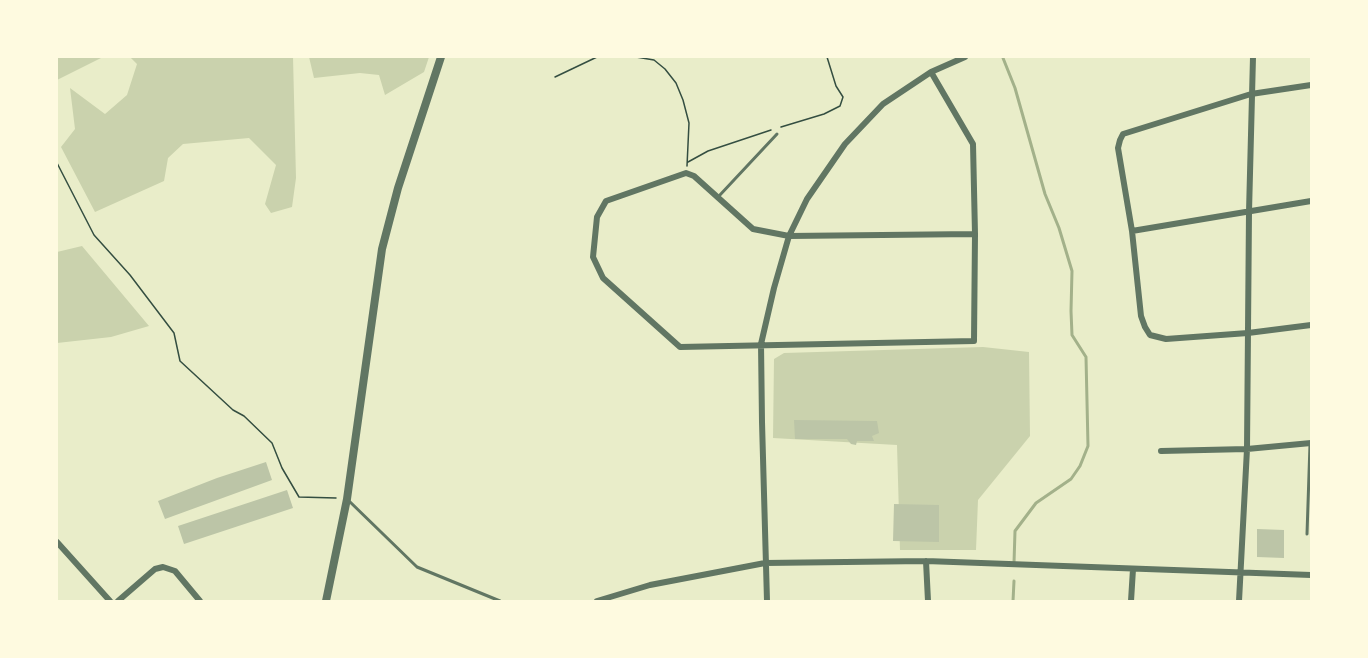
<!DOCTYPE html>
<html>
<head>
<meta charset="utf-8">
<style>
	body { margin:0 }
	#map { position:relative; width:1368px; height:658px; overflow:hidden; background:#e9edc9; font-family:"Asap Condensed",sans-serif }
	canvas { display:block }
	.frame { position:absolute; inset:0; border:58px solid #fefae0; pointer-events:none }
</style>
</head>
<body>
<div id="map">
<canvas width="1368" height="658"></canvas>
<div class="frame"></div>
</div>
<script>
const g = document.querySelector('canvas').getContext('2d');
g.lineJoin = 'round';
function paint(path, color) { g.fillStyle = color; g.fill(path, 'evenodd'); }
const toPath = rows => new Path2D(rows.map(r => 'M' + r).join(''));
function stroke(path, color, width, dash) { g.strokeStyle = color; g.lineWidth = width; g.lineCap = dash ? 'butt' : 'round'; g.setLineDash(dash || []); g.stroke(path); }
const green = toPath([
	[57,57,106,57,101,58,57,80],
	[130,57,293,57,296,178,292,207,271,213,265,204,276,165,249,138,183,144,168,158,164,181,95,212,61,147,75,129,70,88,105,114,127,95,137,64],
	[309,57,429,57,424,72,385,95,379,75,360,73,314,78],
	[82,246,149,326,111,337,57,343,57,252],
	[983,347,1029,352,1030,436,978,500,976,550,900,550,897,445,773,438,774,359,784,353]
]);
const stream = toPath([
	[1003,58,1015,88,1045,194,1059,228,1072,271,1071,311,1072,335,1086,357,1088,446,1080,466,1071,479,1036,503,1015,531,1014,563],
	[1013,601,1014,581]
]);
const building = toPath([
	[794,420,877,421,879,433,872,436,874,441,857,441,856,445,851,444,847,439,795,439],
	[266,462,272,480,165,519,158,501,217,478],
	[287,490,293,508,184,544,178,526],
	[894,504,939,505,939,542,893,541],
	[1257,529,1284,530,1284,558,1257,557]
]);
const path = toPath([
	[636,57,654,60,665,69,676,83,683,100,689,123,687,166],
	[555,77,597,57],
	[781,127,824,114,840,106,843,97,836,86,827,57],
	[688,162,708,151,771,130],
	[57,163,94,235,130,275,174,333,180,361,233,410,244,416,272,443,282,468,299,497,336,498]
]);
const service = toPath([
	[719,196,777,134],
	[348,500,417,567,500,601],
	[1307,534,1310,444]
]);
const minor = toPath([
	[931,72,973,144,975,234,974,341,680,347,603,278,593,257,597,217,606,201,686,173,694,176,753,229,789,236,975,234],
	[1311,85,1251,94,1123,134,1120,140,1118,148,1132,231,1141,316,1145,327,1150,335,1166,339,1248,333,1311,325],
	[1132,231,1311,201],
	[1161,451,1247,449,1311,443],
	[57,542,110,601],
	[926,561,928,601],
	[118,601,155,569,163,567,175,571,200,601],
	[597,601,650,585,765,563,926,561,1311,575],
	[767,601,762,422,761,344,774,288,789,236,807,199,845,144,883,104,931,72,965,57],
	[1131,601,1133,569],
	[1239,601,1247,449,1249,212,1253,57]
]);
const tertiary = toPath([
	[326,601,347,499,382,249,398,188,441,57]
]);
paint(green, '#cad2ad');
stroke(stream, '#a3b18a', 3);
paint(building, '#bcc5a7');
stroke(path, '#344e41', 1.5);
stroke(service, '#617663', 3);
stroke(minor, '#617663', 6);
stroke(tertiary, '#617663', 8);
</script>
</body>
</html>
